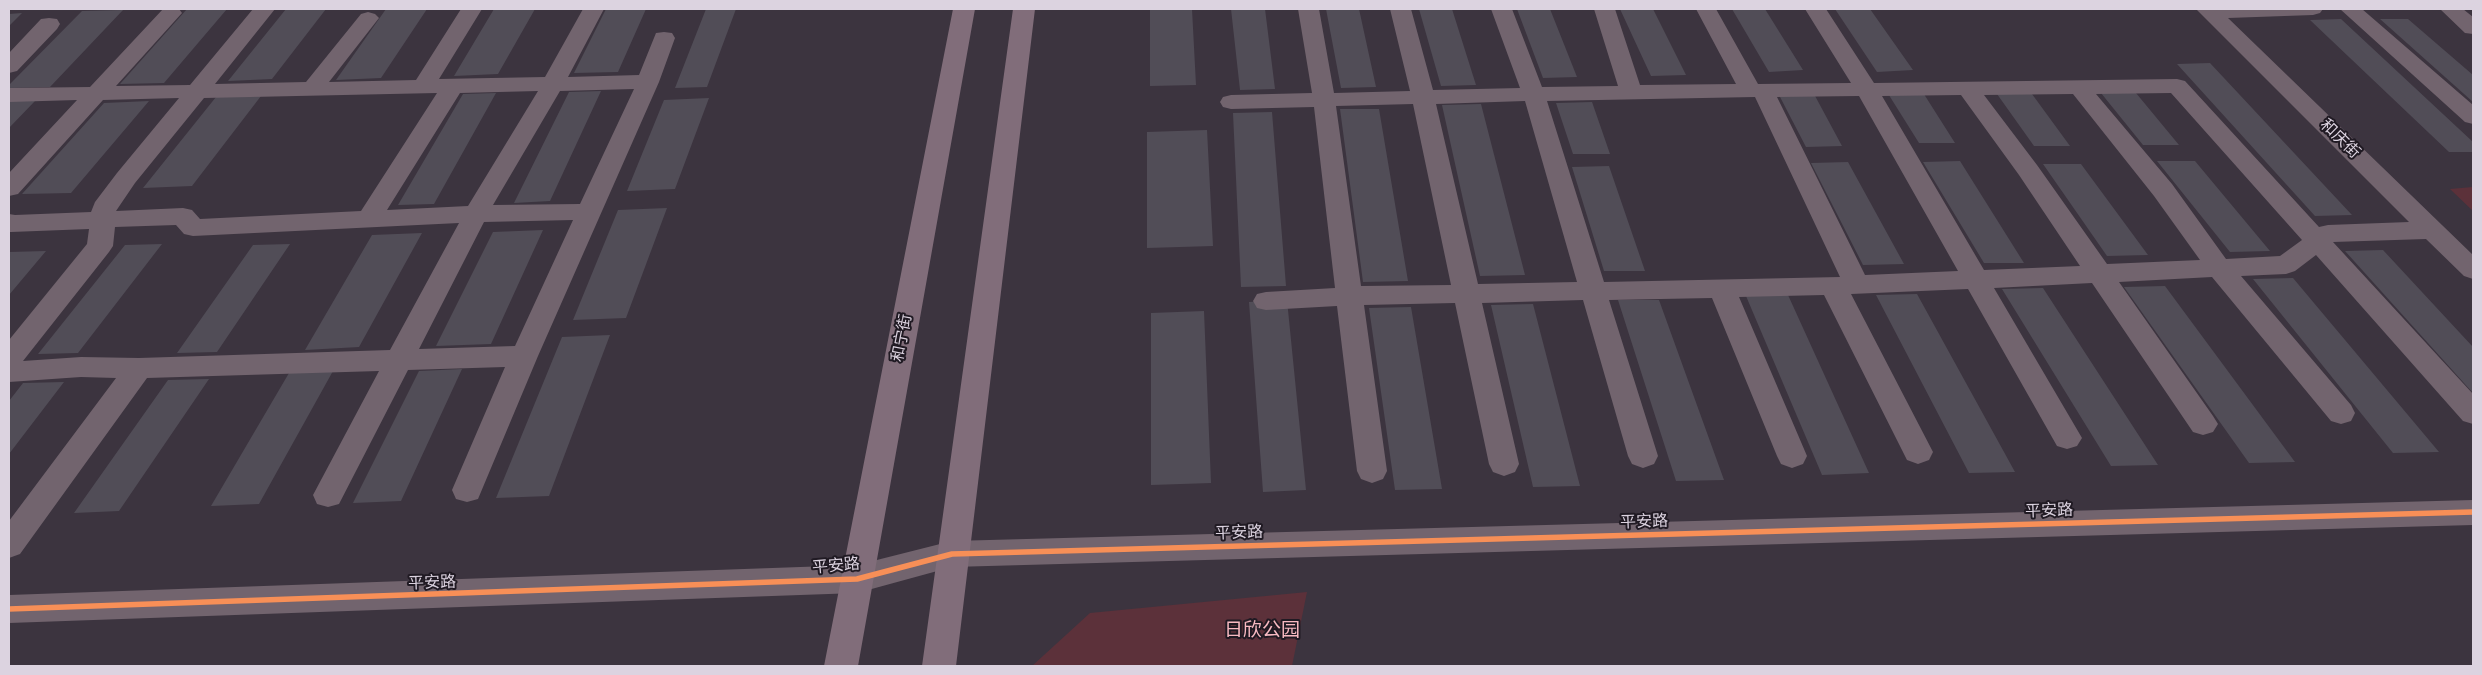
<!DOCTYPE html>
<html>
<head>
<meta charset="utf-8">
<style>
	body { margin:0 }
	#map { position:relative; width:2482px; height:675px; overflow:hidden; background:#3c343f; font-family:"Noto Sans",sans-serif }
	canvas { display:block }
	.frame { position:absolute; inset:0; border:10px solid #dcd3e0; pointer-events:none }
</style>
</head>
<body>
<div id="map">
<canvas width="2482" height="675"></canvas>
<div class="frame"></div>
</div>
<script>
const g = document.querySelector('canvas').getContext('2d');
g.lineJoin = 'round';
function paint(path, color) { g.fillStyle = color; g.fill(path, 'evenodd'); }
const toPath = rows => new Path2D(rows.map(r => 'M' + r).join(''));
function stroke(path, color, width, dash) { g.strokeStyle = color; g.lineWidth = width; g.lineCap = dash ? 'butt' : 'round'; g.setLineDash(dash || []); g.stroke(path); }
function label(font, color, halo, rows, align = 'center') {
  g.font = font + ' "Noto Sans","Noto Sans SC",sans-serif'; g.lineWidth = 4; g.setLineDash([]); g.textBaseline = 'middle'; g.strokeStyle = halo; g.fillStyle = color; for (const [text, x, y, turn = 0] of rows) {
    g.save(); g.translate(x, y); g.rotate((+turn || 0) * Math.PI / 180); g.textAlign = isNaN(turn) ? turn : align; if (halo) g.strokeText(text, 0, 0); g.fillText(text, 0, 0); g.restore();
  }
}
const green = toPath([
	[2473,187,2473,211,2450,189],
	[1307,592,1292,666,1032,666,1090,613]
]);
const building = toPath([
	[187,9,227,9,164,83,120,84],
	[286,9,326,9,272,79,228,81],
	[386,9,427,9,381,78,336,80],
	[494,9,535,9,498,74,454,76],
	[606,9,646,9,618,72,574,73],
	[706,9,736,9,707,87,675,88],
	[1150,9,1192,9,1196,85,1150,86],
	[1231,9,1265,9,1275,89,1240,90],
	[1326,9,1359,9,1376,87,1341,88],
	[1419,9,1452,9,1476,85,1441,86],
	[1517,9,1550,9,1577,77,1543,78],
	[1620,9,1653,9,1686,75,1651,76],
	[1732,9,1765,9,1803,70,1769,72],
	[1835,9,1870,9,1913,70,1877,72],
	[123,10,50,87,9,88,9,85,82,11],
	[22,13,9,26,9,14],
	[2341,19,2473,142,2473,152,2449,152,2310,20],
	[2380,19,2408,19,2473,75,2473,102],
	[2210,63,2352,215,2315,216,2177,64],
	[601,91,550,201,514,203,569,92],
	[1922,91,1955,143,1919,143,1887,92],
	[496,93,434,204,398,205,463,94],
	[2101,93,2136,93,2179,145,2143,145],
	[1814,94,1842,146,1806,147,1779,95],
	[1997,94,2032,94,2070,146,2034,146],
	[261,96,192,186,143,188,216,97],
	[709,98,675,189,627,191,664,100],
	[9,101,35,101,9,128],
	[149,101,71,193,22,194,104,103],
	[1592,102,1610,154,1573,154,1556,103],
	[1481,104,1525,275,1480,276,1442,105],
	[1340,109,1379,109,1408,281,1363,282],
	[1272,112,1286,286,1241,287,1233,113],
	[1207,130,1213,246,1147,248,1147,132],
	[1960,161,2024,263,1984,263,1923,162],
	[2157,161,2195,161,2270,251,2230,252],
	[1848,162,1904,264,1863,265,1811,163],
	[2043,164,2081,164,2148,255,2107,256],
	[1609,166,1645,271,1604,271,1572,167],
	[667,208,626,318,573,320,618,210],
	[543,230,491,344,436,346,493,232],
	[422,233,359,347,305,350,372,235],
	[162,244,78,353,38,354,125,245],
	[290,244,217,352,177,353,253,245],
	[2383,250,2473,347,2473,393,2345,251],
	[46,251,9,295,9,252],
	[2293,278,2439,452,2393,453,2253,279],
	[2165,286,2295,462,2249,463,2124,287],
	[2043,288,2158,465,2111,466,2002,289],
	[1917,294,2015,472,1969,473,1876,295],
	[1788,295,1869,473,1822,475,1746,296],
	[1287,300,1306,490,1263,492,1249,302],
	[1618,300,1659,300,1724,480,1676,481],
	[1533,304,1580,486,1533,487,1491,305],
	[1411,307,1442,489,1395,490,1369,308],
	[1204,311,1211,483,1151,485,1151,313],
	[610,335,549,496,496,498,562,337],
	[462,369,401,501,353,503,419,371],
	[333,371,259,504,211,506,289,373],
	[209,379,119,511,74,513,168,380],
	[64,382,9,454,9,401,23,383]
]);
const minor = toPath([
	[163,9,179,9,182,13,116,86,190,85,253,9,275,9,215,84,306,82,361,14,368,12,375,14,379,18,329,82,416,80,461,9,482,9,439,79,545,77,583,9,604,9,568,77,639,75,656,33,664,32,672,33,675,38,659,82,538,356,478,499,467,502,456,499,452,490,505,367,408,370,339,504,328,507,317,504,313,495,379,371,147,378,20,554,9,558,9,521,116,378,81,377,9,382,9,340,87,244,89,229,11,232,9,232,9,214,15,215,91,212,95,202,117,173,179,98,103,100,18,194,9,196,9,173,77,100,9,102,9,88,90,87,163,9],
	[634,89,580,204,493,205,560,91,634,89],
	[538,91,468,206,387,210,460,93,538,91],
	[437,93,361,211,200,219,192,210,183,208,116,211,135,183,204,98,437,93],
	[573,220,515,346,419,349,484,222,573,220],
	[459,223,390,350,139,358,81,357,23,361,109,252,113,246,115,227,176,225,184,234,193,236,459,223],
	[1298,9,1319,9,1334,93,1410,91,1390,9,1411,9,1433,90,1520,88,1491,9,1512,9,1542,87,1618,86,1594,9,1615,9,1640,85,1736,84,1696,9,1716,9,1758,84,1851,83,1805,9,1826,9,1874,83,2177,79,2185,81,2319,227,2328,225,2409,222,2196,9,2323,9,2320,13,2313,15,2228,18,2473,255,2473,279,2464,276,2426,239,2333,242,2473,394,2473,424,2463,421,2316,255,2295,271,2286,274,2241,276,2351,405,2355,413,2351,421,2341,424,2331,421,2212,277,2119,282,2213,416,2218,424,2213,432,2203,435,2193,432,2092,283,1994,288,2082,438,2077,446,2067,449,2057,446,1968,289,1851,294,1933,452,1929,460,1918,464,1907,460,1824,295,1739,297,1807,456,1803,464,1792,468,1781,464,1777,456,1712,298,1609,300,1658,456,1654,464,1643,468,1632,464,1628,456,1583,300,1482,303,1519,464,1515,472,1504,476,1493,472,1489,464,1455,303,1364,305,1387,471,1383,479,1372,483,1361,479,1357,471,1337,306,1266,310,1257,308,1253,301,1257,294,1266,292,1335,288,1314,107,1231,109,1223,107,1220,102,1223,97,1231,95,1312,93,1298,9],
	[2171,93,2302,240,2280,256,2226,259,2172,184,2096,94,2171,93],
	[2073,94,2154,196,2200,260,2107,264,2037,165,1984,95,2073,94],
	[1961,95,2019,175,2080,266,1984,270,1882,96,1961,95],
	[1859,96,1958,271,1865,275,1777,97,1859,96],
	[1755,97,1840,277,1604,282,1547,101,1755,97],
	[1525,101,1577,282,1478,284,1436,104,1525,101],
	[1413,104,1451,285,1361,286,1336,106,1413,104],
	[2340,9,2362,9,2473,105,2473,124,2465,122,2340,9],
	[2440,9,2463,9,2473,17,2473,34,2465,33,2440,9],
	[49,18,57,19,60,24,57,29,17,71,9,73,9,53,41,19,49,18],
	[2473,500,2473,525,952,567,857,593,9,623,9,595,857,565,952,541,2473,500]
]);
const major = toPath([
	[953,9,975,9,858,666,824,666,953,9],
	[1013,9,1035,9,956,666,922,666,1013,9]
]);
const cycleway = toPath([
	[9,609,857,579,952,554,2473,512]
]);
const streetNames = [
	["和庆街",2340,139,44],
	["和宁街",902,338,-79],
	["平安路",2049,511,-2],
	["平安路",1644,522,-2],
	["平安路",1239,533,-2],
	["平安路",836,566,-5],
	["平安路",432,583,-2]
];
const nearParknames = [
	["日欣公园",1262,631]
];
paint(green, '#5c313a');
paint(building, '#514d57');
paint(minor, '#72646e');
paint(major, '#816d7a');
stroke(cycleway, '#f78f57', 5.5);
label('16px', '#dcd3e0', '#201a23', streetNames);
label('19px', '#f8b9c1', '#201a23', nearParknames);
</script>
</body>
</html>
